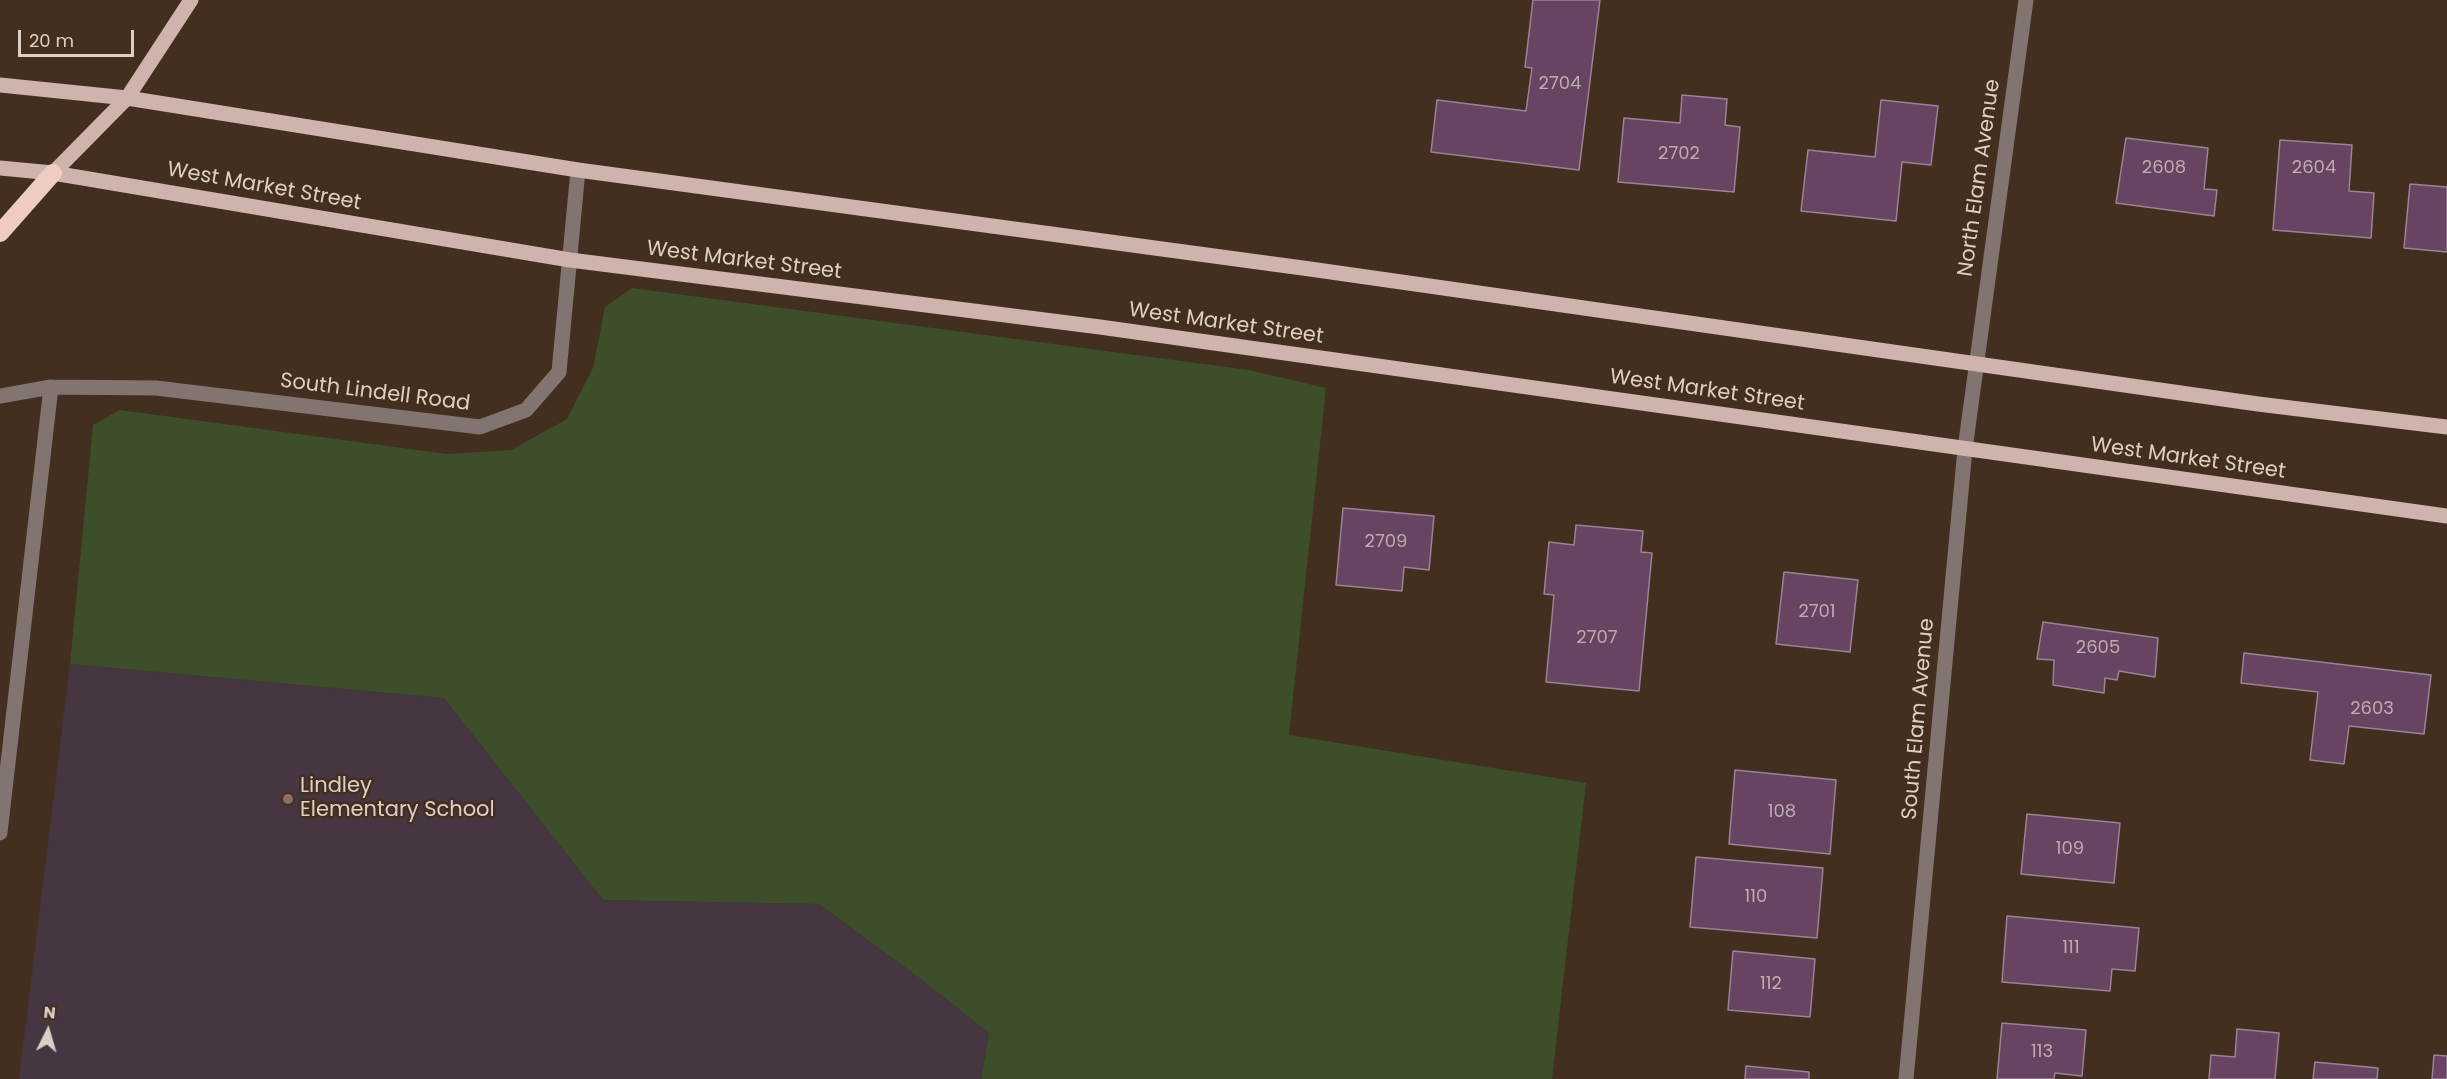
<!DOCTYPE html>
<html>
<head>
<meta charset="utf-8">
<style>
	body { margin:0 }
	#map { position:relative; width:2447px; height:1079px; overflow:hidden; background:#432f1f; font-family:Poppins,sans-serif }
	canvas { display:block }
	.north { position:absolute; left:18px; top:1001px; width:60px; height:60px; -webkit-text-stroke:4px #432f1f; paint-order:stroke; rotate:5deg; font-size:16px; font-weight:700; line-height:24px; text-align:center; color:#dccfc5 }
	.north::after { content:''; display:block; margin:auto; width:21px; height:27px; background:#dccfc5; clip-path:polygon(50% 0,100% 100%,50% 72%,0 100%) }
	.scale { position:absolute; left:18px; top:30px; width:116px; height:27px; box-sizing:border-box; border:3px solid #dccfc5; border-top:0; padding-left:8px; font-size:18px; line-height:21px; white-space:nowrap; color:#dccfc5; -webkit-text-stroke:4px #432f1f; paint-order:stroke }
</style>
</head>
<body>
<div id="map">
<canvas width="2447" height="1079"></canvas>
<div class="north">N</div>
<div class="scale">20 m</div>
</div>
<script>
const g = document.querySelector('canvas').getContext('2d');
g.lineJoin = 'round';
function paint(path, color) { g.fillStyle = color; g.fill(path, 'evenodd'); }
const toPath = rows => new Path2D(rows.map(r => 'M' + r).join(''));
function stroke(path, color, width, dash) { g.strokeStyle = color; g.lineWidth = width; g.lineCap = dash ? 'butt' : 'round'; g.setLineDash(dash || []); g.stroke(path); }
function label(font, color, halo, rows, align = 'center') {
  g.font = font + ' Poppins,sans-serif'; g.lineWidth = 5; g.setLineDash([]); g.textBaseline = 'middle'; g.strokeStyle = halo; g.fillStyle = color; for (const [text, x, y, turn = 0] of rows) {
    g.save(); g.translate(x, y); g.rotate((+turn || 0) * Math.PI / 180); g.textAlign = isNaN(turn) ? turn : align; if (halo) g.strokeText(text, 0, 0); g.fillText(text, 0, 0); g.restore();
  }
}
const education = toPath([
	[70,664,444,698,603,900,819,904,917,976,989,1033,981,1079,19,1079]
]);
const green = toPath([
	[632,288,1249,370,1326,388,1289,735,1586,783,1552,1079,981,1079,989,1033,917,976,819,904,603,900,444,698,70,664,93,425,120,410,447,454,511,450,567,419,593,368,605,307]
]);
const building = toPath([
	[1533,0,1600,0,1579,170,1431,152,1437,100,1526,111,1532,68,1525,67,1533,0],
	[1682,95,1727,99,1725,125,1740,127,1734,192,1618,182,1624,118,1680,123,1682,95],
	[1881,100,1938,106,1931,165,1902,162,1896,221,1801,211,1808,150,1875,157,1881,100],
	[2126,138,2208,148,2204,189,2217,190,2214,216,2116,203,2126,138],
	[2280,140,2352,145,2349,191,2374,193,2371,238,2273,230,2280,140],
	[2410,184,2447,187,2447,252,2404,248,2410,184],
	[1343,508,1434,516,1429,570,1404,567,1402,591,1336,585,1343,508],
	[1576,525,1643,531,1641,552,1652,553,1639,691,1546,682,1554,595,1544,594,1549,542,1574,545,1576,525],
	[1784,572,1858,580,1850,652,1776,644,1784,572],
	[2043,622,2158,638,2155,677,2119,671,2117,680,2105,678,2104,693,2053,685,2054,660,2037,659,2043,622],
	[2244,653,2431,675,2424,734,2349,726,2344,764,2310,760,2318,692,2241,683,2244,653],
	[1735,770,1836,780,1830,854,1729,844,1735,770],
	[2027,814,2120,823,2114,883,2021,874,2027,814],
	[1696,857,1823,868,1817,938,1690,927,1696,857],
	[2007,916,2139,928,2135,971,2112,969,2110,991,2002,982,2007,916],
	[1733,951,1815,959,1810,1017,1728,1010,1733,951],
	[2002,1023,2086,1030,2082,1076,2055,1073,2054,1079,1997,1079,2002,1023],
	[2237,1029,2279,1033,2275,1079,2209,1079,2211,1055,2235,1057,2237,1029],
	[2434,1055,2447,1056,2447,1079,2432,1079,2434,1055],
	[2315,1062,2378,1068,2377,1079,2313,1079,2315,1062],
	[1746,1066,1809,1072,1809,1079,1745,1079,1746,1066]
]);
const minor = toPath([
	[0,396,51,387,156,388,480,427,526,410,559,372,578,170],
	[0,833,51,387],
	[1906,1079,1965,449,2026,0]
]);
const major = toPath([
	[0,85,127,98,578,170,1310,269,2258,404,2447,427],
	[0,168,53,173,570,260,1100,327,2447,516],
	[53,173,127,98,191,0]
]);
const highway = toPath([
	[0,233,53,173]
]);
const markers = [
	[288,799,6,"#8d6e63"]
];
const numberNames = [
	["2704",1560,84],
	["2702",1679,154],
	["2608",2164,168],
	["2604",2314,168],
	["2709",1386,542],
	["2701",1817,612],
	["2707",1597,638],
	["2605",2098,648],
	["2603",2372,709],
	["108",1782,812],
	["109",2070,849],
	["110",1756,897],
	["111",2071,948],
	["112",1771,984],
	["113",2042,1052]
];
const streetNames = [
	["North Elam Avenue",1980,178,-82],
	["West Market Street",264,187,10],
	["West Market Street",744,261,7],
	["West Market Street",1226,324,8],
	["West Market Street",1707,391,8],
	["South Lindell Road",375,393,7],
	["West Market Street",2188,459,8],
	["South Elam Avenue",1919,719,-85]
];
const poiNames = [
	["Lindley",300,787],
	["Elementary School",300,811]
];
paint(education, '#453642');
paint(green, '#3c4e2a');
paint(building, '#664462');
stroke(building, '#9a8396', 1.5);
stroke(minor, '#827471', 15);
stroke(major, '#cfb3ad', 15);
stroke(highway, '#eeccc4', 18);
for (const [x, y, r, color] of markers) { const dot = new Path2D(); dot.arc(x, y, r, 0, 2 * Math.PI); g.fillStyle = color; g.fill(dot); stroke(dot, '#432f1f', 2); }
label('18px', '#beacac', null, numberNames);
label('21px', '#dccfc5', '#432f1f', streetNames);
label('21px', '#dccfc5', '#432f1f', poiNames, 'left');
</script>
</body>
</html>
